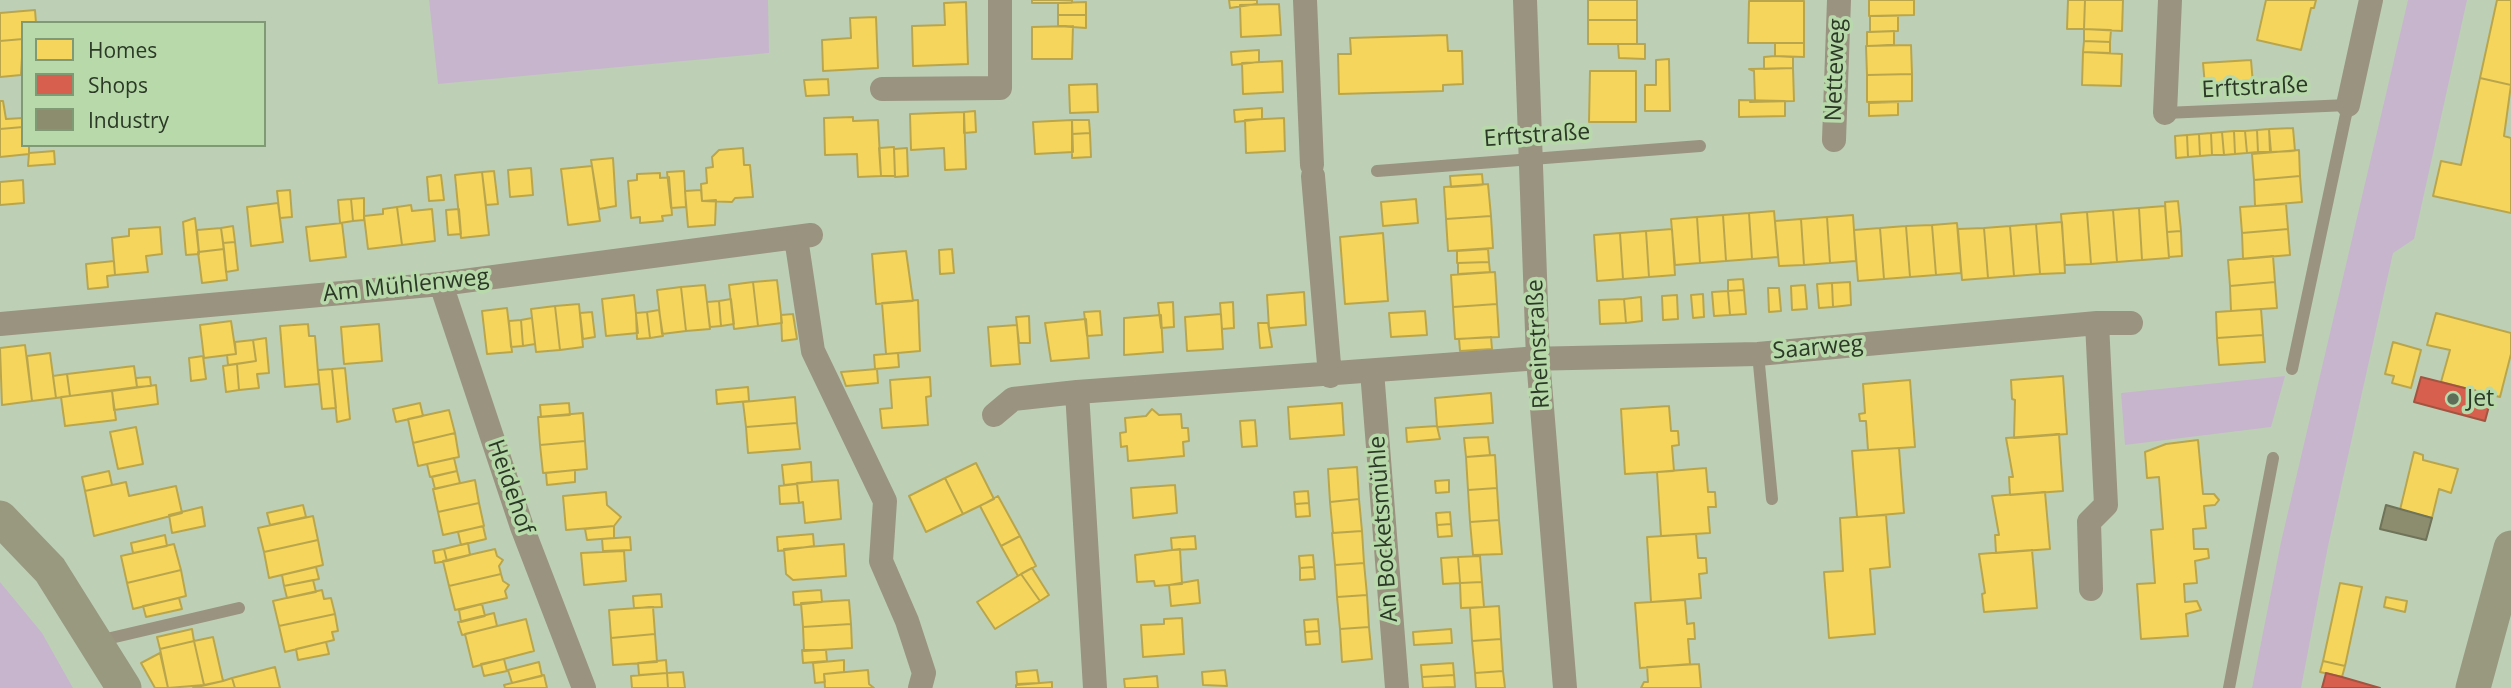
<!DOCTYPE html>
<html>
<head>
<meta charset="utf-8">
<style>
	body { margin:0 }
	#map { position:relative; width:2511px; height:688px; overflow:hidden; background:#bdd0b6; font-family:"Open Sans",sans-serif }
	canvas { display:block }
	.legend { position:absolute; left:21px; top:21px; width:245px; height:126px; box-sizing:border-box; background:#b8daab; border:2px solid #809a76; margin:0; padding:9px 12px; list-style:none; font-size:21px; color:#2b3926 }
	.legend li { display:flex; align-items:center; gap:14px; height:35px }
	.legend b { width:35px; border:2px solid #809a76 }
</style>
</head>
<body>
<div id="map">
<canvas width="2511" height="688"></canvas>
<ul class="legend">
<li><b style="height:19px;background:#f6d55c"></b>Homes</li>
<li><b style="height:19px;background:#d6604d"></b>Shops</li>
<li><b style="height:19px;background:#8c8c6e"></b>Industry</li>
</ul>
</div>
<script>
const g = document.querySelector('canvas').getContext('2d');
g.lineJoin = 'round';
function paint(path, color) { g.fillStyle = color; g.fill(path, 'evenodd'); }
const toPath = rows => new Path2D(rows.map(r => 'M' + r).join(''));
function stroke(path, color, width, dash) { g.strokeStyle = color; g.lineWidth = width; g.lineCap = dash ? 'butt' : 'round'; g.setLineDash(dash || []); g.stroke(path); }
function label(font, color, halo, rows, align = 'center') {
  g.font = font + ' "Open Sans",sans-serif'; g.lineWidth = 7; g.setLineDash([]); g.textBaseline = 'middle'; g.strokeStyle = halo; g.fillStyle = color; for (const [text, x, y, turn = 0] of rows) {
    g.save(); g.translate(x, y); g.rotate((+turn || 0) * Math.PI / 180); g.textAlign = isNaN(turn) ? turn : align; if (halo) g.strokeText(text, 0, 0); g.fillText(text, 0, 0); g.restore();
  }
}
const green = toPath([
	[429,0,768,0,769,53,438,84],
	[2408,0,2467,0,2414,239,2393,253,2328,546,2301,688,2252,688,2281,542],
	[2285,376,2271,427,2125,445,2121,393],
	[0,582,42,633,73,688,0,688]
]);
const homes = toPath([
	[1032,0,1072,0,1072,3,1032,3,1032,0],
	[1229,0,1257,0,1257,4,1230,8,1229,0],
	[1588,0,1637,0,1637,20,1588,20,1588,0],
	[1869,0,1914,0,1914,15,1869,16,1869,0],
	[2068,0,2085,0,2084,29,2067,29,2068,0],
	[2085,0,2123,0,2122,31,2084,29,2085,0],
	[2266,0,2316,0,2314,8,2311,8,2301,50,2257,40,2266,0],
	[2497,0,2511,0,2511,85,2480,78,2497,0],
	[1749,1,1804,1,1804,43,1748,43,1749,1],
	[966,2,968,64,913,66,912,26,945,25,944,3,966,2],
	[1086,2,1086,15,1058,15,1058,3,1086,2],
	[1279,4,1281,35,1241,37,1240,5,1279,4],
	[35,10,36,23,23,23,23,39,0,41,0,13,35,10],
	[1058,15,1086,15,1086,28,1058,26,1058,15],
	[1870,16,1898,16,1898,31,1870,32,1870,16],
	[876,17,878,68,823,71,822,40,851,38,850,18,876,17],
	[1588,20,1637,20,1637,44,1588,44,1588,20],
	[1073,26,1072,59,1032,59,1032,27,1073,26],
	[2084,29,2111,30,2110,42,2084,41,2084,29],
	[1894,31,1894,45,1867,46,1867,32,1894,31],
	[1447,35,1448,51,1462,51,1463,84,1443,85,1443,91,1339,94,1338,54,1351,54,1350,38,1447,35],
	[23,39,21,75,0,77,0,41,23,39],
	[2084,41,2110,42,2110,53,2083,52,2084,41],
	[1775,43,1804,43,1804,57,1775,56,1775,43],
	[1618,44,1645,44,1645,59,1619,58,1618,44],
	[1911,45,1912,74,1867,75,1866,46,1911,45],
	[1259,50,1259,62,1232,65,1231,52,1259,50],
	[2083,52,2122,54,2121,86,2082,85,2083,52],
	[1775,56,1793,57,1793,68,1764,69,1764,57,1775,56],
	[1669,59,1670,111,1645,111,1645,85,1656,85,1656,60,1669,59],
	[2251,60,2253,84,2205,86,2203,63,2251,60],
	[1282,61,1283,92,1243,94,1242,63,1282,61],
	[1793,68,1794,101,1750,102,1755,100,1754,71,1749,69,1793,68],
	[1590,71,1636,71,1636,122,1589,122,1590,71],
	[1912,74,1912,101,1867,102,1867,75,1912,74],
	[2480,78,2511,85,2504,136,2511,138,2511,213,2433,196,2441,161,2461,165,2480,78],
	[828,79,829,95,806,96,804,80,828,79],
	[1097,84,1098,112,1070,113,1069,85,1097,84],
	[1739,100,1785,101,1785,116,1739,117,1739,100],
	[0,101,3,101,6,119,23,118,23,127,0,129,0,101],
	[1898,102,1898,115,1869,116,1869,103,1898,102],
	[1262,108,1262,119,1235,122,1234,110,1262,108],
	[975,111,976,132,964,133,964,112,975,111],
	[964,112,966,169,945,170,944,148,911,150,910,114,964,112],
	[853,117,853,121,878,120,881,176,858,177,857,154,825,155,824,118,853,117],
	[1284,118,1285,151,1246,153,1245,120,1284,118],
	[1072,120,1089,120,1090,133,1072,134,1072,120],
	[1072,120,1073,152,1035,154,1033,122,1072,120],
	[23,127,23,145,29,145,29,154,0,157,0,129,23,127],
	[2293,128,2295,151,2271,152,2269,129,2293,128],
	[2269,129,2270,152,2258,152,2257,130,2269,129],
	[2257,130,2258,152,2247,153,2245,131,2257,130],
	[2234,131,2235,154,2224,155,2222,132,2234,131],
	[2234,131,2245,131,2247,153,2235,154,2234,131],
	[2222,132,2224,155,2212,155,2211,133,2222,132],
	[1090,133,1091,157,1072,158,1072,134,1090,133],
	[2211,133,2212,155,2200,156,2199,134,2211,133],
	[2199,134,2200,156,2188,157,2187,135,2199,134],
	[2187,135,2188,157,2176,158,2175,136,2187,135],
	[894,147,895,176,881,176,879,148,894,147],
	[743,148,744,165,750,165,753,197,735,198,732,202,702,201,701,184,707,183,706,168,713,167,712,157,719,150,743,148],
	[907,148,908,176,895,177,894,149,907,148],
	[2299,150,2300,176,2254,180,2252,154,2299,150],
	[54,151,55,164,28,166,29,153,54,151],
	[613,158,616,206,599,209,591,160,613,158],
	[592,166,600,221,568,225,561,169,592,166],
	[531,168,533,195,510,197,508,170,531,168],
	[494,171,498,204,486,205,482,172,494,171],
	[684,171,686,207,671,208,667,172,684,171],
	[482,172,489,235,461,238,455,175,482,172],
	[660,173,660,178,669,177,672,215,662,216,663,221,640,223,640,217,631,218,628,181,637,180,637,174,660,173],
	[1482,174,1483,185,1451,187,1450,176,1482,174],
	[441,175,444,200,429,201,427,177,441,175],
	[2300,176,2302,202,2255,206,2254,180,2300,176],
	[23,180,24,203,0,205,0,182,23,180],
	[1488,184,1491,216,1446,219,1444,187,1488,184],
	[290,190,292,217,280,218,277,191,290,190],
	[701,190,702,201,716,200,715,225,688,227,685,191,701,190],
	[364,198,364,220,353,221,351,199,364,198],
	[351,199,353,221,340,223,338,200,351,199],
	[1416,199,1418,223,1383,226,1381,202,1416,199],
	[2178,201,2181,231,2167,232,2165,202,2178,201],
	[278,203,283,242,251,246,247,207,278,203],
	[2286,204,2288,229,2242,233,2240,207,2286,204],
	[411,205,412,211,432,209,435,241,402,245,397,207,411,205],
	[2165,206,2169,258,2142,260,2139,208,2165,206],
	[397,207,402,245,368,249,364,216,383,214,383,209,397,207],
	[2139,208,2142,260,2117,262,2113,210,2139,208],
	[459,209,461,234,448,235,446,210,459,209],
	[2113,210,2117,262,2091,264,2087,212,2113,210],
	[1774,211,1778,257,1752,259,1749,213,1774,211],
	[2087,212,2091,264,2065,265,2061,214,2087,212],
	[1749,213,1752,259,1726,261,1723,215,1749,213],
	[1723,215,1726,261,1700,263,1697,217,1723,215],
	[1853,215,1856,261,1830,263,1827,217,1853,215],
	[1491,216,1493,248,1448,251,1446,219,1491,216],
	[1697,217,1700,263,1675,265,1671,219,1697,217],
	[1827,217,1830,263,1804,265,1801,219,1827,217],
	[195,218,199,254,186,255,183,222,195,218],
	[1801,219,1804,265,1779,266,1775,221,1801,219],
	[2062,222,2065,273,2040,274,2036,224,2062,222],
	[342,223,346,257,310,261,306,227,342,223],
	[1957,223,1961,273,1936,275,1932,225,1957,223],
	[2036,224,2040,274,2014,276,2010,226,2036,224],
	[1932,225,1936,275,1910,277,1906,226,1932,225],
	[233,226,235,242,223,243,221,228,233,226],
	[1906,226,1910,277,1884,279,1880,228,1906,226],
	[2010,226,2014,276,1988,278,1984,228,2010,226],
	[160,227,162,254,146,256,148,272,115,275,112,238,129,236,129,229,160,227],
	[221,228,224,249,199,252,197,230,221,228],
	[1880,228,1884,279,1858,281,1854,230,1880,228],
	[1984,228,1988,278,1962,280,1958,229,1984,228],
	[1672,229,1675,275,1649,277,1646,231,1672,229],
	[2288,229,2290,255,2243,259,2242,233,2288,229],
	[1646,231,1649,277,1623,279,1620,233,1646,231],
	[2181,231,2182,256,2169,257,2167,232,2181,231],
	[1383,233,1388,301,1345,304,1340,237,1383,233],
	[1620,233,1623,279,1597,281,1594,235,1620,233],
	[235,242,238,270,226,272,223,243,235,242],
	[224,249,227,280,202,283,198,252,224,249],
	[952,249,954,273,940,274,939,250,952,249],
	[1488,249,1489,262,1457,263,1457,251,1488,249],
	[906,251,913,301,876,304,872,254,906,251],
	[2273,256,2275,282,2230,286,2228,260,2273,256],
	[114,261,115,275,107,276,108,287,88,289,86,264,114,261],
	[1489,262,1490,272,1458,274,1458,263,1489,262],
	[1495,272,1497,304,1453,307,1451,275,1495,272],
	[1743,279,1744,290,1728,291,1728,280,1743,279],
	[777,280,782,323,758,326,753,282,777,280],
	[753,282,758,326,734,329,729,285,753,282],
	[1850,282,1851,305,1833,307,1832,283,1850,282],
	[2275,282,2277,308,2231,311,2230,286,2275,282],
	[1832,283,1833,307,1819,308,1817,284,1832,283],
	[705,285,710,329,686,331,681,287,705,285],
	[1805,285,1807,309,1792,310,1791,286,1805,285],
	[681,287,686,331,662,334,657,290,681,287],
	[1768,288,1779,288,1781,311,1769,312,1768,288],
	[1744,290,1746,314,1730,315,1728,291,1744,290],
	[1728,291,1730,315,1714,316,1712,292,1728,291],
	[1304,292,1306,325,1269,328,1267,295,1304,292],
	[1703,294,1704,317,1693,318,1691,295,1703,294],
	[634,295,638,333,606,336,602,299,634,295],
	[1677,295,1678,319,1663,320,1662,296,1677,295],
	[1641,297,1642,321,1626,323,1624,299,1641,297],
	[731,299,734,324,721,326,719,301,731,299],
	[1624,299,1626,323,1600,324,1599,300,1624,299],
	[918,300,920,351,886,354,882,303,918,300],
	[719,301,721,326,710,327,707,302,719,301],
	[1173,302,1174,327,1161,328,1158,303,1173,302],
	[1233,302,1234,328,1222,329,1220,303,1233,302],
	[579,304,583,347,560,350,555,306,579,304],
	[1497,304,1499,337,1455,339,1453,307,1497,304],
	[555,306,560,350,536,352,531,309,555,306],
	[507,308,512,352,487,354,482,311,507,308],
	[2261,309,2263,335,2217,338,2216,312,2261,309],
	[659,310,663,336,650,338,647,312,659,310],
	[1100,311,1102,335,1087,336,1084,312,1100,311],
	[1425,311,1427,335,1391,337,1389,313,1425,311],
	[592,312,595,337,583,339,580,313,592,312],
	[647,312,650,338,637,339,636,313,647,312],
	[2436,313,2511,333,2511,354,2500,397,2441,382,2450,350,2427,345,2436,313],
	[793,314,797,339,782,341,781,315,793,314],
	[1221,314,1223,349,1187,351,1185,317,1221,314],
	[1161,315,1163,352,1124,355,1124,318,1161,315],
	[1029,316,1030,343,1019,343,1016,317,1029,316],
	[532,318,535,344,523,346,521,320,532,318],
	[1086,319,1089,358,1051,361,1045,323,1086,319],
	[521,320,523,346,511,347,509,321,521,320],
	[231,321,236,354,204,358,200,325,231,321],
	[1258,323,1268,323,1272,347,1260,348,1258,323],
	[308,324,309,336,315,336,319,384,285,387,280,326,308,324],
	[379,324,382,361,344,364,341,327,379,324],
	[1017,325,1020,364,991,366,988,327,1017,325],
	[2263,335,2265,362,2219,365,2217,338,2263,335],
	[1491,337,1492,349,1460,351,1459,339,1491,337],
	[266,338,269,373,257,374,259,388,239,390,237,364,256,361,253,340,266,338],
	[253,340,256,361,228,365,227,355,236,354,235,342,253,340],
	[2393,342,2421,350,2411,388,2392,383,2394,376,2385,374,2393,342],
	[25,345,32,401,2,405,0,348,25,345],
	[50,353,56,398,32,401,27,356,50,353],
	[898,353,899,367,875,369,874,355,898,353],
	[203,356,206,379,191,381,189,358,203,356],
	[237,364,239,390,226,392,223,366,237,364],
	[134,366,137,387,70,396,67,374,134,366],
	[345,368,350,419,337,422,332,369,345,368],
	[332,369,336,408,322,409,318,370,332,369],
	[877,369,878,383,846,386,841,372,877,369],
	[67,374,70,396,56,398,53,376,67,374],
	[2063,376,2067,434,2014,438,2015,400,2012,399,2011,380,2063,376],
	[150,377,151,386,137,387,136,378,150,377],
	[930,377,931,396,926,397,928,425,882,428,880,409,892,408,890,380,930,377],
	[1910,380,1915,447,1868,450,1866,421,1860,421,1859,414,1865,413,1863,384,1910,380],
	[156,385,158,404,114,410,112,391,156,385],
	[748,387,749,401,717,404,716,390,748,387],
	[112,391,116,420,65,426,61,397,112,391],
	[1491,393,1493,423,1437,427,1435,398,1491,393],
	[795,397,797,423,746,427,743,402,795,397],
	[420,403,423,416,396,422,393,409,420,403],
	[569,403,570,415,541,417,540,405,569,403],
	[1342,403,1344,435,1290,439,1288,407,1342,403],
	[1669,406,1671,431,1678,431,1679,445,1672,446,1674,471,1625,474,1621,409,1669,406],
	[1152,409,1159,415,1181,414,1182,428,1188,428,1189,441,1183,442,1184,456,1128,461,1127,446,1121,447,1120,433,1126,432,1125,418,1146,416,1152,409],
	[449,410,455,433,413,443,408,419,449,410],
	[583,413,585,441,540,445,538,417,583,413],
	[1255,420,1257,446,1242,447,1240,421,1255,420],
	[797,423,800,449,748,453,746,427,797,423],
	[1437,426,1440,439,1407,442,1406,428,1437,426],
	[136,427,143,464,118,469,110,432,136,427],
	[455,433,459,457,418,466,413,443,455,433],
	[2059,434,2063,491,2010,495,2009,477,2013,477,2006,438,2059,434],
	[1488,437,1490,455,1466,457,1464,438,1488,437],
	[2198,440,2203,494,2214,494,2219,500,2215,505,2204,506,2206,528,2193,529,2194,549,2208,549,2209,558,2195,561,2197,583,2184,584,2185,602,2197,601,2201,610,2186,614,2188,636,2141,639,2137,584,2155,583,2151,530,2163,529,2159,477,2147,478,2145,452,2166,444,2198,440],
	[585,441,587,469,543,473,540,445,585,441],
	[1899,448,1904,513,1857,517,1852,451,1899,448],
	[2414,452,2423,455,2423,460,2458,469,2451,493,2439,489,2432,518,2400,510,2414,452],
	[1495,455,1497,488,1468,490,1466,457,1495,455],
	[454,458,457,471,430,477,427,464,454,458],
	[811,462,812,482,784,485,782,465,811,462],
	[976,463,994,499,963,514,945,478,976,463],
	[1357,467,1359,499,1330,502,1328,469,1357,467],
	[1706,468,1708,492,1715,492,1716,507,1708,507,1710,533,1661,536,1657,472,1706,468],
	[575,470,575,482,547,485,546,473,575,470],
	[109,471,112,485,85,491,82,477,109,471],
	[457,471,460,483,435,489,432,477,457,471],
	[945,478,963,514,926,532,909,496,945,478],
	[475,480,479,503,438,512,433,489,475,480],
	[838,480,841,519,805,523,803,502,799,503,797,483,838,480],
	[1449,480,1449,492,1436,493,1435,481,1449,480],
	[126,482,129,496,176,486,182,513,94,536,85,491,126,482],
	[797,484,799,503,780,504,779,486,797,484],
	[1175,485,1177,513,1133,518,1131,488,1175,485],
	[1497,488,1499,520,1470,522,1468,490,1497,488],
	[1308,491,1309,503,1295,504,1294,492,1308,491],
	[606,492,607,505,621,517,614,526,566,530,563,496,606,492],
	[2045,492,2050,549,1996,553,1995,535,1999,535,1992,496,2045,492],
	[998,496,1020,536,1001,546,980,506,998,496],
	[1359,499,1362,531,1333,533,1330,502,1359,499],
	[479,503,484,526,443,535,438,512,479,503],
	[1309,503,1310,516,1296,517,1295,504,1309,503],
	[303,505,306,517,270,525,267,513,303,505],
	[202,507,205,526,172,533,169,515,202,507],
	[1450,512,1451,524,1437,525,1436,513,1450,512],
	[1886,515,1890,567,1870,569,1875,634,1829,638,1824,572,1843,571,1840,518,1886,515],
	[313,516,318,540,264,552,258,528,313,516],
	[1499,520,1502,554,1473,555,1470,522,1499,520],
	[1451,524,1452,536,1438,537,1437,525,1451,524],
	[483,526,486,539,461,545,458,532,483,526],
	[614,526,614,538,587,540,585,529,614,526],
	[1362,531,1364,563,1335,565,1332,533,1362,531],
	[813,534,814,546,778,551,777,537,813,534],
	[1696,534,1698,558,1706,558,1707,573,1699,574,1701,598,1651,602,1647,537,1696,534],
	[165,535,167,546,133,553,131,543,165,535],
	[1020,536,1036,566,1018,576,1001,546,1020,536],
	[1195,536,1196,549,1172,550,1171,538,1195,536],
	[630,537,631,550,603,551,602,539,630,537],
	[318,540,323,565,269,578,264,552,318,540],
	[468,543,470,555,447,561,444,549,468,543],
	[174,544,181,570,127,583,121,556,174,544],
	[844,544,846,576,793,580,786,574,784,549,844,544],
	[444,549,447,561,435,563,433,551,444,549],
	[495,549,497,556,503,560,499,566,501,574,449,586,443,561,495,549],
	[1180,549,1182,584,1155,586,1154,581,1137,582,1135,555,1180,549],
	[2032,550,2037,608,1984,612,1982,594,1985,593,1979,554,2032,550],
	[624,551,626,581,584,585,581,553,624,551],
	[1313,555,1314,567,1300,568,1299,556,1313,555],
	[1480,556,1482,582,1460,583,1458,557,1480,556],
	[1458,557,1460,583,1443,584,1441,558,1458,557],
	[1364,563,1367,595,1337,597,1335,565,1364,563],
	[316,567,319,579,284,586,282,575,316,567],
	[1314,567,1315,579,1300,580,1300,568,1314,567],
	[1032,568,1049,595,1040,601,1021,574,1032,568],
	[181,570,186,596,133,609,127,583,181,570],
	[501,574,503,581,509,585,505,591,507,598,455,610,449,586,501,574],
	[1021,574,1040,601,995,629,977,602,1021,574],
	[313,580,316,592,287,598,284,586,313,580],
	[1198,580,1200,603,1171,606,1169,585,1198,580],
	[1482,582,1484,607,1461,608,1460,583,1482,582],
	[2340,583,2362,587,2345,666,2323,661,2340,583],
	[322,590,324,599,331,598,335,614,279,626,273,601,322,590],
	[821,590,822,602,794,605,793,592,821,590],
	[661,594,662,607,634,608,633,596,661,594],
	[1367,595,1369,627,1340,629,1337,597,1367,595],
	[2386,597,2407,601,2405,612,2384,607,2386,597],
	[179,598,182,609,146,617,143,606,179,598],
	[849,600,851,624,803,627,801,603,849,600],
	[1685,600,1687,624,1694,623,1695,639,1688,639,1690,664,1640,668,1635,603,1685,600],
	[482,604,485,616,461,622,459,610,482,604],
	[1499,606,1501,639,1472,641,1470,608,1499,606],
	[653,607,655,634,611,638,609,610,653,607],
	[494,613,497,626,462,635,458,622,494,613],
	[335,614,338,631,332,632,334,640,285,652,279,626,335,614],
	[1182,618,1184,654,1143,657,1141,625,1164,624,1164,619,1182,618],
	[526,619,534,651,473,667,465,634,526,619],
	[1318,619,1319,631,1305,632,1304,620,1318,619],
	[851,624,852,648,804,651,803,627,851,624],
	[1369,627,1372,659,1342,662,1340,629,1369,627],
	[192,629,194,641,160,649,157,637,192,629],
	[1451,629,1452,643,1414,645,1413,632,1451,629],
	[1319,631,1320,644,1306,645,1305,632,1319,631],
	[655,634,657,662,613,665,611,638,655,634],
	[213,637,223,681,204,685,194,641,213,637],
	[1501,639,1503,671,1475,673,1472,641,1501,639],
	[194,641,204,685,168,688,160,649,194,641],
	[326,642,329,654,298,660,296,649,326,642],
	[802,650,826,650,827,661,803,663,802,650],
	[160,653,168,688,155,688,141,663,160,653],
	[504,659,507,671,484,676,481,664,504,659],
	[666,660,667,673,639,675,638,663,666,660],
	[844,660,844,672,824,674,825,682,815,683,813,663,844,660],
	[2323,661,2345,666,2342,677,2320,672,2323,661],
	[539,662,542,676,512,683,508,670,539,662],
	[1453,663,1454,675,1422,677,1421,665,1453,663],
	[1699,664,1701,688,1641,688,1644,682,1648,682,1647,667,1699,664],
	[275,667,280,688,235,688,232,678,275,667],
	[868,670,869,684,874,688,825,688,824,674,868,670],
	[1037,670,1039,683,1017,684,1016,672,1037,670],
	[1225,670,1227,686,1203,685,1202,672,1225,670],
	[1503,671,1505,688,1476,688,1475,673,1503,671],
	[683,672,685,688,668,688,667,673,683,672],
	[667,673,668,688,632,688,631,676,667,673],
	[544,675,547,688,505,688,504,685,544,675],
	[1454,675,1455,687,1423,688,1422,677,1454,675],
	[1157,676,1158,688,1125,688,1124,679,1157,676],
	[232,678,235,688,193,688,223,681,232,678],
	[1052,682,1052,688,1016,688,1016,685,1052,682]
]);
const shops = toPath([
	[2421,377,2492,395,2485,421,2414,402,2421,377],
	[2326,673,2342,677,2380,688,2322,688,2326,673]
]);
const industry = toPath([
	[2386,505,2432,518,2426,540,2380,529,2386,505]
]);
const lane = toPath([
	[2165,113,2348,105,2292,369],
	[1377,171,1700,146],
	[1758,354,1772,499],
	[98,641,239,608],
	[2229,688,2273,458]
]);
const street = toPath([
	[1305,0,1312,165],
	[1525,0,1538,359,1565,688],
	[882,89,1000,88,1000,0],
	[2348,105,2371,0],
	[2165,113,2170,0],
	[1834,140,1839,0],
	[1313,176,1330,376],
	[796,238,813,351,885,501,881,561,907,621,924,673,920,688],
	[441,284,522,527,584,688],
	[0,324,441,284,811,235],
	[1372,371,1397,688],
	[1077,392,1095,688],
	[994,415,1013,399,1077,392,1526,359,1758,354,2097,323,2131,323],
	[2091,589,2089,522,2106,505,2097,323]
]);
const secondary = toPath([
	[0,518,50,570,124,688],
	[2473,688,2511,548]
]);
const markers = [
	[2453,399,7,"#5e6e58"]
];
const streetNames = [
	["Netteweg",1836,70,-88],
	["Erftstraße",2255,88,-3],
	["Erftstraße",1537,136,-4],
	["Am Mühlenweg",406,286,-6],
	["Rheinstraße",1539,344,-93],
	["Saarweg",1818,348,-5],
	["Heidehof",510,487,71],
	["An Bocketsmühle",1384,529,-94]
];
const poiNames = [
	["Jet",2467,399]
];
paint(green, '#c7b5ce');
paint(homes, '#f6d55c');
stroke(homes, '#b9a64c', 2);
paint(shops, '#d6604d');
stroke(shops, '#a35441', 2);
paint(industry, '#8c8c6e');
stroke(industry, '#6f7358', 2);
stroke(lane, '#9a9380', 12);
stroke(street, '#9a9380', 24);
stroke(secondary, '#99997f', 35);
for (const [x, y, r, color] of markers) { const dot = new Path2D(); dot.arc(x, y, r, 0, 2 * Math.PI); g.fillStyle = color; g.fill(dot); stroke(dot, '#b8daab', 2.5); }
label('23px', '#2b3926', '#b8daab', streetNames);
label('23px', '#2b3926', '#b8daab', poiNames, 'left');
</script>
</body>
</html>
